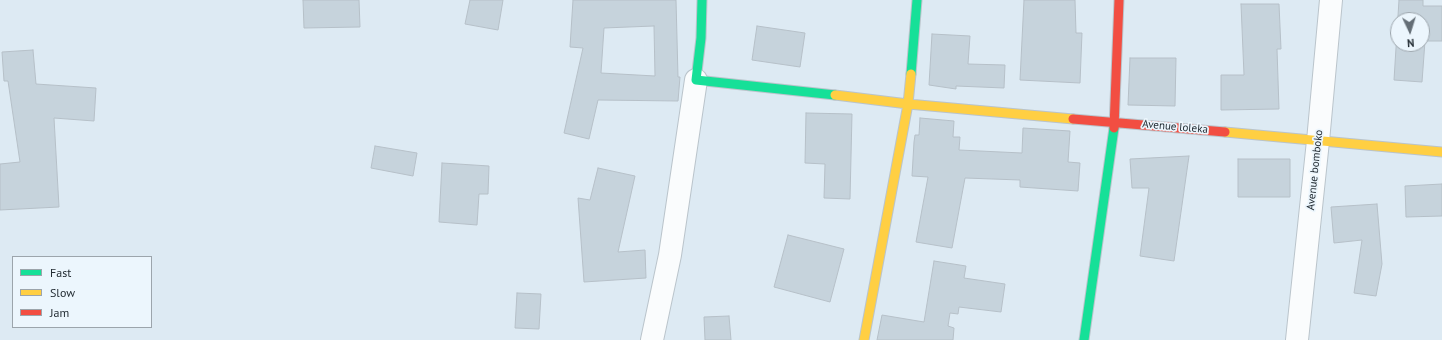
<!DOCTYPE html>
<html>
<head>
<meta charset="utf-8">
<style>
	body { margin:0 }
	#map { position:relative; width:1442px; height:340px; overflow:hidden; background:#ddeaf3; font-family:"PT Sans",sans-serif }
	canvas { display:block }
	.legend { position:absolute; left:12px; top:256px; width:140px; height:72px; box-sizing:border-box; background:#ecf6fd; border:1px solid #9ca5ac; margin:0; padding:5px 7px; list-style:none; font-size:12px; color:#232c33 }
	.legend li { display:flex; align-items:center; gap:8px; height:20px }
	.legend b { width:20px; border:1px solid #9ca5ac }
	.north { position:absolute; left:1390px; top:12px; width:40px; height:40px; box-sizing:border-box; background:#ecf6fd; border:1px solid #9ca5ac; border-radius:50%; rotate:176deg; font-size:11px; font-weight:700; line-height:16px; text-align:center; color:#232c33 }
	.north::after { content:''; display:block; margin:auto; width:14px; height:18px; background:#646e76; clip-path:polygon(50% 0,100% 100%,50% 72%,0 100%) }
</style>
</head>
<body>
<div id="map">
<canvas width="1442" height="340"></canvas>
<ul class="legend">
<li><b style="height:5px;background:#16e098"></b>Fast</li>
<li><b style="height:5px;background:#ffcf43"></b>Slow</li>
<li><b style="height:5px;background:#f24e42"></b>Jam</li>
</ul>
<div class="north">N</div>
</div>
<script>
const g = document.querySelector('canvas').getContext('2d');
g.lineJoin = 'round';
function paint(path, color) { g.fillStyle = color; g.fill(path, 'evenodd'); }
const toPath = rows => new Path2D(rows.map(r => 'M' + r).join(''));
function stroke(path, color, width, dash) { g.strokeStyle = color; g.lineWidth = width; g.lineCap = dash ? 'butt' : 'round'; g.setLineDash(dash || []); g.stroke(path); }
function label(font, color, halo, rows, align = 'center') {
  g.font = font + ' "PT Sans",sans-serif'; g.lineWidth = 3.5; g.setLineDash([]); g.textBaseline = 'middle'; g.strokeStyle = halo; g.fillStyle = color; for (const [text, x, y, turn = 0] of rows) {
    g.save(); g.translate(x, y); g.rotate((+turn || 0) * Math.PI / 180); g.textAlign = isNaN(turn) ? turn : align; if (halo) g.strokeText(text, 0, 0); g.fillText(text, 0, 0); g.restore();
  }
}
const building = toPath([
	[303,0,359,0,360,27,304,28,303,0],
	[470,0,503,0,498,30,465,24,470,0],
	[573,0,676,0,678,77,680,77,678,101,598,100,589,139,564,133,583,48,570,47,573,0],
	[654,26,655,76,601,73,604,28,654,26],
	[1024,0,1075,0,1076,33,1082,33,1080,83,1020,80,1024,0],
	[1399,0,1423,0,1423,6,1442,6,1442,41,1425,41,1422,82,1394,80,1399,0],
	[1398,20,1422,20,1422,44,1398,44,1398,20],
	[1241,4,1279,4,1281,49,1277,49,1279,109,1221,110,1221,75,1244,75,1241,4],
	[757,26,805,33,800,67,752,60,757,26],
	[932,34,970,36,968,64,1005,65,1004,88,956,86,956,89,929,85,932,34],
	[33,50,36,84,96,88,94,121,54,118,59,207,0,210,0,164,20,162,8,81,4,81,2,52,33,50],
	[1130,58,1176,58,1175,106,1128,105,1130,58],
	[806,113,852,114,850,199,824,198,825,164,805,163,806,113],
	[920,118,954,121,953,137,960,137,959,150,1022,153,1023,128,1070,131,1068,162,1080,163,1078,191,1020,187,1020,180,965,178,952,248,916,242,928,177,912,176,914,142,915,135,919,135,920,118],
	[375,146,417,153,413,176,371,168,375,146],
	[1189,156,1174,261,1140,256,1149,188,1132,188,1130,159,1189,156],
	[1238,159,1290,159,1290,197,1238,197,1238,159],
	[442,163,489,166,488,194,479,194,477,225,439,222,442,163],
	[598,168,635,176,618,252,645,250,646,278,584,282,578,198,590,200,598,168],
	[1442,184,1442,216,1406,217,1405,186,1442,184],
	[1377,204,1382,264,1376,296,1354,293,1362,240,1334,243,1331,207,1377,204],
	[788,235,844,249,830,302,774,287,788,235],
	[934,261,966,266,964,278,1005,284,1001,312,959,307,958,314,950,313,948,326,954,328,953,340,877,340,882,315,924,322,934,261],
	[517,293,541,294,539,329,515,328,517,293],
	[729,316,731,340,705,340,704,317,729,316]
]);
const street = toPath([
	[652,340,670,255,696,80],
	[1297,340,1318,141,1331,0]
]);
const fast = toPath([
	[702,0,701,38,696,80,835,95],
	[911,74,917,0],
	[1084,340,1114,128]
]);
const slow = toPath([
	[835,95,908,104,1073,119],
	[1225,132,1442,152],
	[864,340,908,104,911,74]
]);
const jam = toPath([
	[1073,119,1225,132],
	[1114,128,1119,0]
]);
const streetNames = [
	["Avenue loleka",1175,127,5],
	["Avenue bomboko",1315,170,-84]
];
paint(building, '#c6d3dc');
stroke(building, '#b6c0c8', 1);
stroke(street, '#bac4cb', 24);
stroke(fast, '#bac4cb', 11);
stroke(slow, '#bac4cb', 11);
stroke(jam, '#bac4cb', 11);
stroke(street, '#fafcfd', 22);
stroke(fast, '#16e098', 9);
stroke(slow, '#ffcf43', 9);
stroke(jam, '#f24e42', 9);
label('11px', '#232c33', '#ecf6fd', streetNames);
</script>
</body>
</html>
